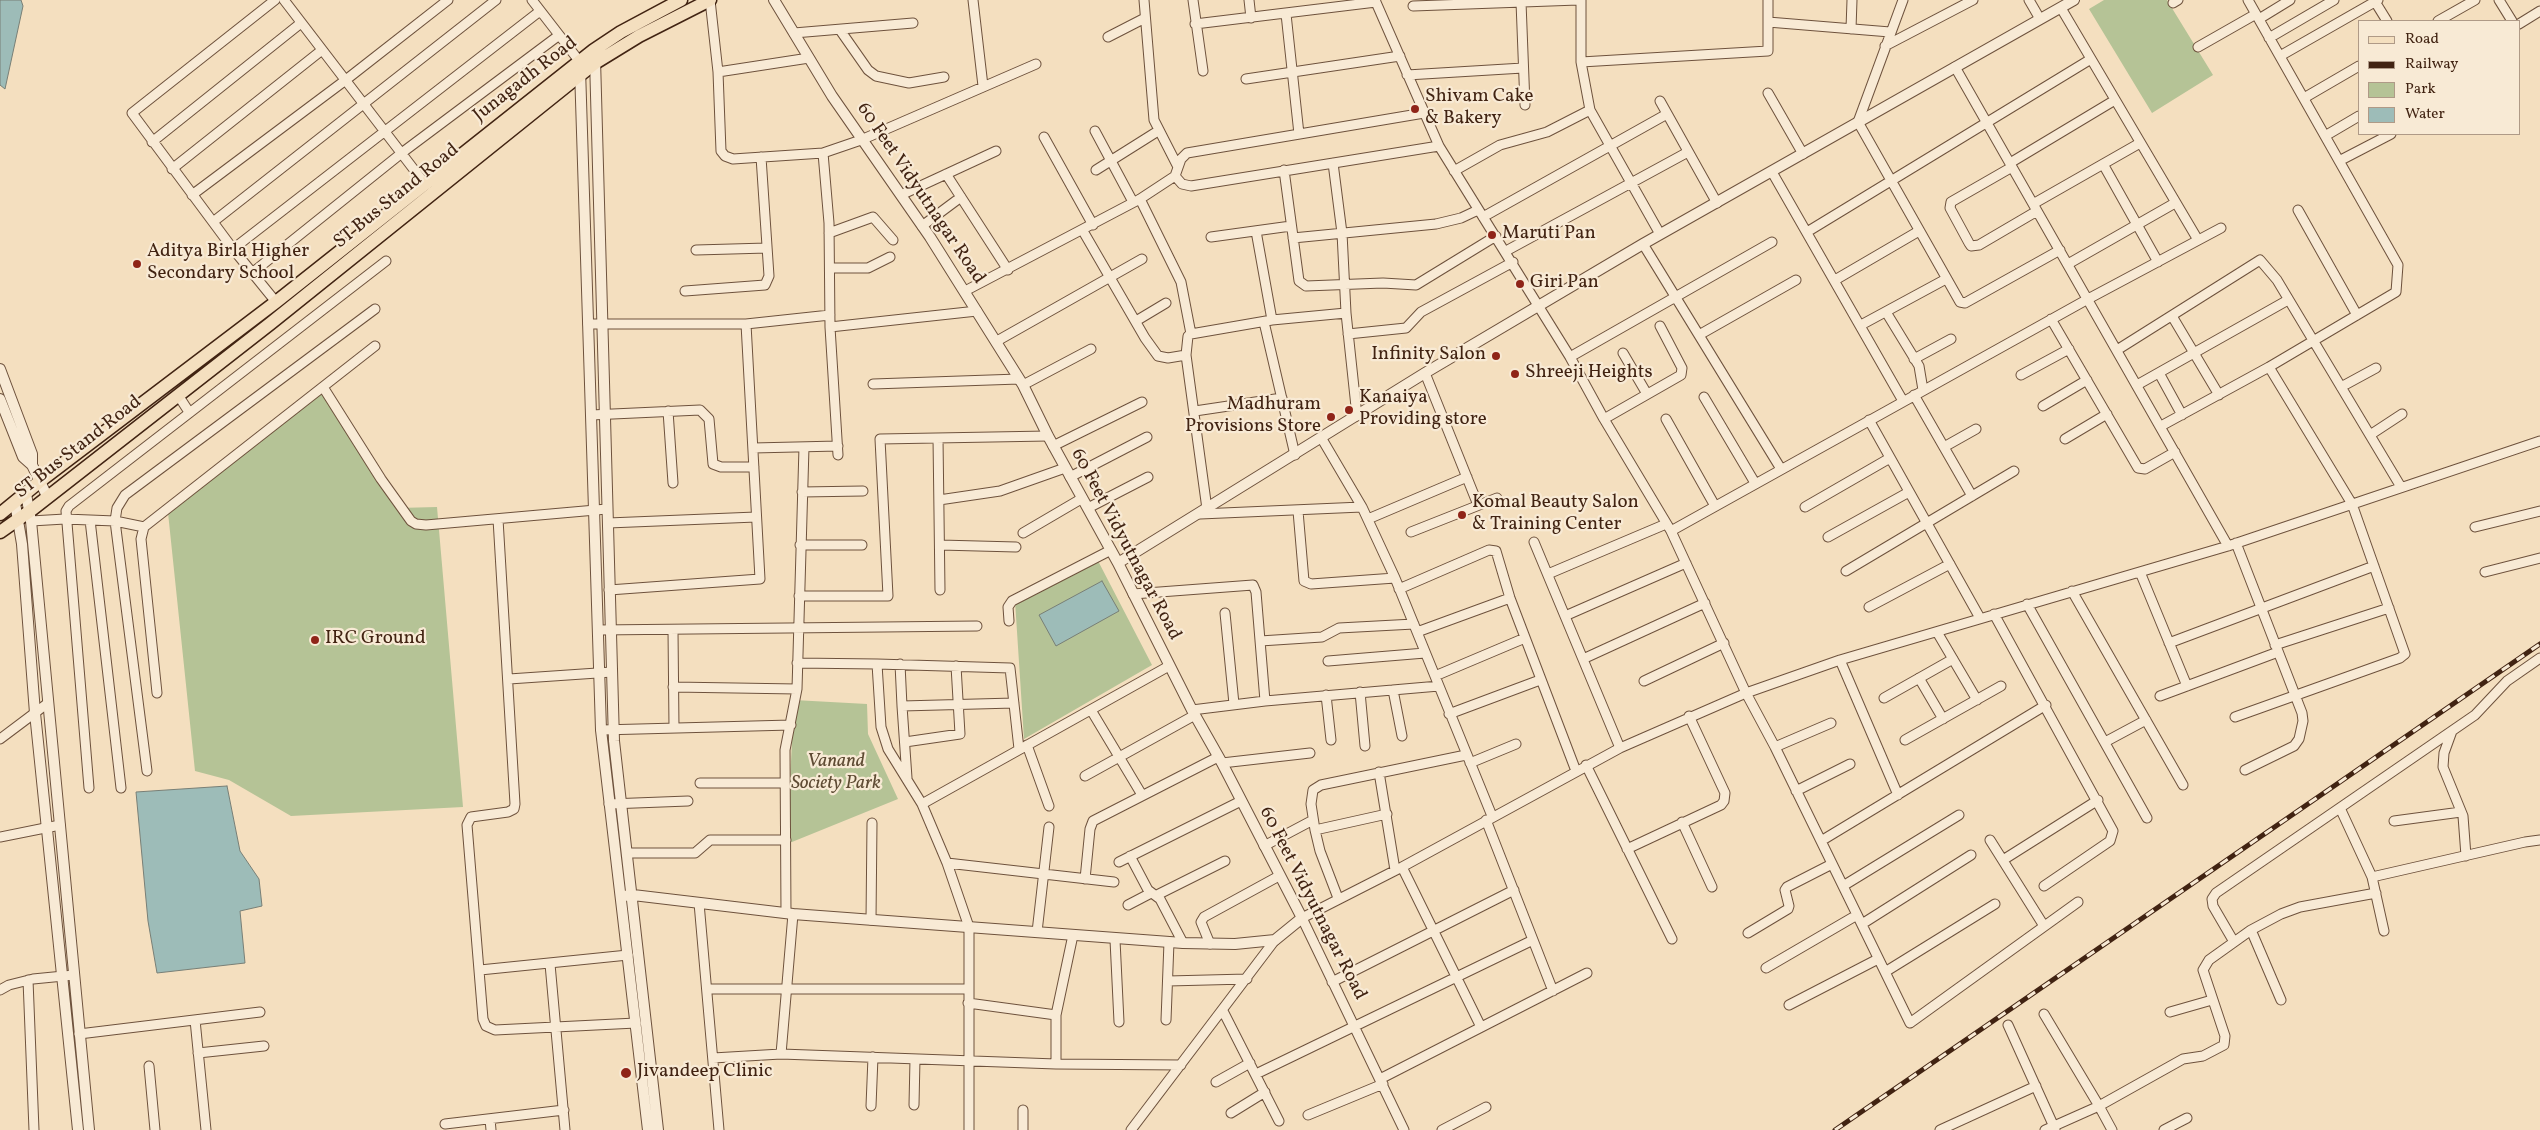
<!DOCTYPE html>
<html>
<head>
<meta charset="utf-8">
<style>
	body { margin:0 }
	#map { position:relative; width:2540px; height:1130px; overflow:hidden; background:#f4dfbf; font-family:Vollkorn,serif }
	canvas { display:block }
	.legend { position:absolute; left:2358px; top:20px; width:162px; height:115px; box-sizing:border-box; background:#f8ead5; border:1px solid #af9a87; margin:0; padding:6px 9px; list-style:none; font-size:15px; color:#412312 }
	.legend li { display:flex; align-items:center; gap:10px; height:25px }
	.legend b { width:25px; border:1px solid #af9a87 }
</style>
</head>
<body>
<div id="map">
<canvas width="2540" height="1130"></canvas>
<ul class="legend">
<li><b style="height:6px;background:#f4dfbf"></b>Road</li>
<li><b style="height:6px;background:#412312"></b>Railway</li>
<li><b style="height:14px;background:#b5c396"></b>Park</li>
<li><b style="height:14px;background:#9dbcb8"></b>Water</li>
</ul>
</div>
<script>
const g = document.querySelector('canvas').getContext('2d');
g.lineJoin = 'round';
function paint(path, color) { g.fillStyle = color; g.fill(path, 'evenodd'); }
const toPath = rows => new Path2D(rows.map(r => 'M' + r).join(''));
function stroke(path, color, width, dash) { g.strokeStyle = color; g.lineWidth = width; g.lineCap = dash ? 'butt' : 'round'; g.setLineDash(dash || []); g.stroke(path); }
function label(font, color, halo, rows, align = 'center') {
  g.font = font + ' Vollkorn,serif'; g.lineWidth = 4.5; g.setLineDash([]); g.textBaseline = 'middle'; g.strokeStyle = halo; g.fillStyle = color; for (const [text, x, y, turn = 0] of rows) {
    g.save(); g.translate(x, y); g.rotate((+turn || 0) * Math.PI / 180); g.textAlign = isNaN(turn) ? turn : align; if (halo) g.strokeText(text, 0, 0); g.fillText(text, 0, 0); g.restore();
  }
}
const green = toPath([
	[2104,0,2167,0,2213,75,2152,113,2089,9],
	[318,388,398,508,437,507,463,807,291,816,229,780,195,771,167,503],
	[1096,557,1152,665,1024,739,1015,601],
	[794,700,867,704,868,734,898,799,787,844]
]);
const water = toPath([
	[0,0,21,0,23,6,5,89,0,85,0,0],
	[1102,581,1119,611,1056,646,1039,615,1102,581],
	[227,786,240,851,259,879,262,906,240,911,245,963,157,973,148,921,136,792,227,786]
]);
const minor = toPath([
	[275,0,132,113,233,249,276,302],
	[284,0,425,184],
	[532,0,580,62],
	[710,0,718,72,721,151,725,156,733,159,823,153,861,140,1036,64],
	[973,0,983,86],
	[1144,0,1154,120,1178,167],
	[1193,0,1203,71],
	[1249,0,1251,18],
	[1375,0,1439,146,1570,357,1604,419,1671,531,1746,693,1775,747,1910,1023,2078,902],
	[1581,0,1581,62,1590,110,1660,234],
	[1903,0,1858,122,1960,302,1965,303,2060,250],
	[2029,0,2040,19],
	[2374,0,2387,21],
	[2499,0,2512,21],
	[1521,2,1525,105],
	[2173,3,2178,0],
	[1413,6,1578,0],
	[2061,8,2198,240],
	[1286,14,1299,134],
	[2259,19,2290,0],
	[2438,21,2475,0],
	[1768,22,1890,32],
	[1195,24,1376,2],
	[2519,24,2540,11],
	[1851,29,1852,0],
	[840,30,868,70,876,76,909,83,944,77],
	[794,33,913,23],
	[1108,37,1145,18],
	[2269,38,2334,0],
	[1885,46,1973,0],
	[2198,47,2256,14],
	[2280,56,2378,0],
	[1581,62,1768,51,1768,0],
	[1955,67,2228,546],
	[718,72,809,58],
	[1407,75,1523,68],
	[1246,79,1400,56],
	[1768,93,1803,154],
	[2304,98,2359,66],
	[1660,101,1717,203],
	[1095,131,1133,202],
	[2325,136,2359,116],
	[1044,137,1093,225],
	[152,142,301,23],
	[823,153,829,223,830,327,838,455],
	[2339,161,2391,134],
	[1333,163,1342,233,1346,313,1357,416],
	[2010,163,2115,100],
	[2103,164,2158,262],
	[2012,167,1951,202,1950,208,1969,243,1971,246,1979,245,2037,211],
	[172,169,322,50],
	[1096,170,1158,131],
	[1284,170,1299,281,1306,286,1383,283,1416,285,1496,236],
	[1454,171,1500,145,1547,132,1590,110],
	[1772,172,1903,401],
	[946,174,1008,270],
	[1175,176,1182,184,1191,186,1439,146],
	[192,195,347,79,448,0],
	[901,195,996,151],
	[1140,199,1181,282,1191,334],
	[2033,204,2140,143],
	[2298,210,2357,315],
	[1483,217,1667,114],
	[213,222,496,0],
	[922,226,961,197],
	[1083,231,1145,338,1158,356,1168,358,1186,355],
	[1256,231,1272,320],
	[1807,232,2091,59],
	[829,233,873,217,893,240],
	[1211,237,1291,226],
	[1293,238,1436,224,1461,218,1478,210],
	[1643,244,1781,469],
	[233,249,540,11],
	[696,250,767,248],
	[1506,251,1688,152],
	[2068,264,2175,203],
	[830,268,868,268,890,257],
	[252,273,403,152,558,36],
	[1835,280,1919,231],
	[685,291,765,285,769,276,761,157],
	[965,291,1140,199,1175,176,1181,159,1187,153,1424,113],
	[1886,312,1919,366,1923,390],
	[2172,316,2219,395],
	[2051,319,2138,468,2145,469,2175,452],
	[1136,321,1166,303],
	[1264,322,1295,455],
	[588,324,746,324,830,315],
	[1861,325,1946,279],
	[830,327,977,311],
	[1348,334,1406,328,1421,312,1513,262],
	[1699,335,1796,280],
	[997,341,1142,259],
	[2117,350,2260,260,2277,280,2401,487],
	[1623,353,1647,394],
	[1570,357,1772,242],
	[1914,359,1951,339],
	[1425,373,1478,505],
	[2159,373,2182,415],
	[2021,375,2069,349],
	[873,384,1019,379],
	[1023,385,1091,349],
	[2137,385,2288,300],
	[323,387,381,479,411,521,416,524,426,525,607,509],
	[2341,387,2376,368],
	[178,395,189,412],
	[1914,395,1972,496],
	[1704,397,1755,483],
	[2043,406,2087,380],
	[668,411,673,483],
	[1195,411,1282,398],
	[591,415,700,410,709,419,713,464,721,467,754,467],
	[1604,419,1681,375,1682,368,1660,326],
	[1666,419,1715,506],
	[1869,420,1980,618],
	[2161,426,2269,367,2396,292,2398,265,2248,0],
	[2370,435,2402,414],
	[938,438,940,590],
	[1322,439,1362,507,1395,578,1492,816],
	[2065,439,2107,414],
	[1053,446,1142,402],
	[1944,447,1976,429],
	[753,448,838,446],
	[1070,477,1147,437],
	[802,492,863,491],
	[939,500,1000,491,1065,468],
	[1805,507,1890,458],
	[1088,508,1148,477],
	[1207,509,1186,355,1188,336,1191,334,1272,320,1346,313],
	[1298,511,1304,581,1311,584,1395,578],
	[1200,514,1362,507],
	[498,519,515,804,514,809,508,812,471,817,467,825,483,1019,486,1026,495,1030,636,1023],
	[1368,519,1467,477],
	[90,520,121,788],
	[31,521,65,519,115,521,144,527],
	[608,523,756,517],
	[2475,527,2540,511],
	[1671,531,2088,299,2221,228],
	[1411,532,1497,498],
	[1023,533,1081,499],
	[1828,537,1909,492],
	[1534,542,1620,748],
	[2236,543,2302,713,2303,721,2299,739,2294,746,2245,770],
	[800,545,862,545],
	[940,545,1016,547],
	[1846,571,2014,471],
	[2140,572,2187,686],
	[2485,572,2540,558],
	[1548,574,1666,524],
	[1399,589,1489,550,1496,551,1510,598,1576,771],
	[609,590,760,579,746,324],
	[2072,591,2183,785],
	[1133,594,1253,585,1256,592,1265,701],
	[799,596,888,596,880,439,1048,436],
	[2027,604,2147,818],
	[1869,607,1950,564],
	[1225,613,1234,704],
	[1994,614,2113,831,2110,841,2044,886],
	[1565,616,1686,563],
	[1009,621,1008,607,1012,601,1111,550],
	[598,630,977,626],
	[673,630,674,728],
	[1417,632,1510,598],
	[1937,632,1977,700],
	[1260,641,1322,637,1339,628,1414,624],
	[2169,643,2374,566],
	[2275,645,2389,608],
	[1583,659,1705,603],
	[1840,660,1898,795],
	[1328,661,1425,653],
	[797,663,877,664,881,727,888,749,922,804,947,863,969,927,969,1130],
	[877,664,1010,668,1019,749],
	[900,664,902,706],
	[1435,676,1525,638],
	[1919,678,1943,719],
	[509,679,612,672],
	[1644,681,1724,643],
	[673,687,797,689],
	[1393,690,1402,736],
	[1360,692,1365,746],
	[157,693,141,539,144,527,375,346],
	[1326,695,1331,740],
	[2160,696,2278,652],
	[1884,698,1953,659],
	[1091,710,1142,795],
	[1192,710,1265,701,1439,686],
	[1449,714,1540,680],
	[2235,717,2400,658,2405,654,2352,504,2269,367],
	[601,730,791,725],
	[2452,731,2444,753,2443,767,2463,816,2466,856],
	[0,739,48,703],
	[1905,740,2001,686],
	[905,742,960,734,956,666],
	[2105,742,2146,720],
	[1027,745,1049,806],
	[1775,747,1831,723],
	[1222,763,1310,753],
	[1470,763,1516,744],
	[1586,765,1672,939],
	[147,771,115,521,117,508,125,495,375,309],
	[1379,772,1395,870],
	[1085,776,1195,715],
	[907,778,902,706,1014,703],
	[700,783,785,783],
	[89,788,66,511,69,506,386,261],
	[1796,791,1850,764],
	[609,804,688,801],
	[922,804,1169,666],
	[2340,808,2372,877,2384,931],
	[1486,820,1553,991],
	[2394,821,2461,812],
	[1682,822,1712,887],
	[1315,830,1387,814],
	[0,837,60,825],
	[1990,840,2044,926],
	[1821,841,2046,705],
	[1264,846,1313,820],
	[1627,849,1721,805,1724,801,1725,793,1689,716],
	[628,853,695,853,710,840,786,840],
	[1130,856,1148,890,1160,899,1183,943],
	[2003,860,2098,800],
	[1119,862,1241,801],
	[947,863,1114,882],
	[1402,867,1481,1027],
	[2372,877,2525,842,2540,840],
	[1085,879,1090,829,1093,821,1218,757],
	[1843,886,1959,815],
	[1157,895,1225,861],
	[1338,898,1320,851,1315,830,1311,804,1313,790,1321,785,1466,755],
	[699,903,719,1130],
	[1128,905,1151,893],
	[786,913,785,750,797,689,804,447],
	[871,920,872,823],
	[1862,924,1971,855],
	[2251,930,2281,1000],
	[1037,932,1049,827],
	[1748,933,1788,909,1789,906,1785,890,1787,887,1832,864],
	[1115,940,1119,1022],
	[2234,942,2213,906,2212,899,2216,893,2475,715,2507,681,2540,658],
	[1210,944,1201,922,1204,917,1279,876],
	[550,964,565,1130],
	[1766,968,1857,915],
	[480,970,628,955],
	[1885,972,1995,904],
	[28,980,34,1130],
	[1168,981,1247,979],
	[1332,982,1514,890],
	[707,989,968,989],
	[0,990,9,985,33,979,74,975],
	[968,1003,1056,1015],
	[1789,1005,1878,959],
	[1223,1011,1279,1121],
	[2170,1012,2212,1000],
	[2044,1014,2099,1106,2045,1130],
	[195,1020,206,1130],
	[1166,1020,1169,942],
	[2008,1025,2055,1129],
	[79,1034,260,1012],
	[198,1053,264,1046],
	[781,1054,793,914],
	[713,1058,781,1054,1056,1064,1181,1065],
	[1056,1064,1056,1015,1073,935],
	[149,1066,155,1130],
	[1256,1074,1533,940],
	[1380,1079,1587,973],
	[1216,1082,1250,1063],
	[914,1105,915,1059],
	[871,1106,873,1057],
	[1231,1113,1265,1092],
	[1308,1115,1383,1084],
	[490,1119,491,1130],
	[445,1124,564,1110],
	[1023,1130,1023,1110],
	[1131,1130,1275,940],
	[1404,1130,1302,918,1402,867,1620,748,1746,693,1840,660,2228,546,2540,441],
	[1442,1130,1486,1107],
	[1940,1130,2036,1086],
	[2112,1130,2099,1106,2183,1059,2203,1056,2224,1045,2225,1036,2203,970,2209,960,2251,930,2281,914,2300,907,2376,893],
	[2164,1130,2187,1118]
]);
const tertiary = toPath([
	[595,59,614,741,658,1130],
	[580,69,601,730,648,1130],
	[0,369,32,454,32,465,47,496],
	[0,399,23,457,32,465],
	[26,494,31,521,89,1130],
	[15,503,22,544,35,713,78,1130],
	[1118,563,1425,373,1643,244,2074,0],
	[621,896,633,895,793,914,1183,943,1235,944,1275,940,1302,918,1222,763,1192,710,1118,563,1048,436,1023,385,930,237,832,96,774,0]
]);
const primary = toPath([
	[0,514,44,478,276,302,594,50,621,32,681,0],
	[0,532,30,511,271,323,595,63,639,36,710,0]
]);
const rail = toPath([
	[1835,1130,2540,644]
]);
const markers = [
	[1415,109,5,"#8f2418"],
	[1492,235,5,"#8f2418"],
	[137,264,5,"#8f2418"],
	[1520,284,5,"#8f2418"],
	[1496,356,5,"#8f2418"],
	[1515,374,5,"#8f2418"],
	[1349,410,5,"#8f2418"],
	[1331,417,5,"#8f2418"],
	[1462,515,5,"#8f2418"],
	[315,640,5,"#8f2418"],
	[626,1073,6,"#8f2418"]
];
const streetNames = [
	["Junagadh Road",526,80,-38],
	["60 Feet Vidyutnagar Road",920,194,56],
	["ST Bus Stand Road",397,197,-39],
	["ST Bus Stand Road",79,448,-38],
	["60 Feet Vidyutnagar Road",1125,545,62],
	["60 Feet Vidyutnagar Road",1312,904,63]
];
const poiNames = [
	["Shivam Cake",1425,98],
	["& Bakery",1425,120],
	["Maruti Pan",1502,235],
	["Aditya Birla Higher",147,253],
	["Secondary School",147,275],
	["Giri Pan",1530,284],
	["Infinity Salon",1486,356,"right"],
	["Shreeji Heights",1525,374],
	["Kanaiya",1359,399],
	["Providing store",1359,421],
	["Madhuram",1321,406,"right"],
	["Provisions Store",1321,428,"right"],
	["Komal Beauty Salon",1472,504],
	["& Training Center",1472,526],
	["IRC Ground",325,640],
	["Jivandeep Clinic",637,1073]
];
const parkNames = [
	["Vanand",836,763],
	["Society Park",836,785]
];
paint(green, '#b5c396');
paint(water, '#9dbcb8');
stroke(water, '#787f76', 1);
stroke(minor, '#6e523d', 11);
stroke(tertiary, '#6e523d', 12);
stroke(primary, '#412312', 15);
stroke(minor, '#f8ead5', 9);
stroke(tertiary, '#f8ead5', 10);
stroke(primary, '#f4dfbf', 12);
stroke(rail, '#412312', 5);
stroke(rail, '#f8ead5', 3, [9]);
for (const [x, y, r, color] of markers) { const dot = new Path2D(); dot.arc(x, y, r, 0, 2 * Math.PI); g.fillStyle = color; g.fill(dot); stroke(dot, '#f8ead5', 2); }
label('19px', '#412312', '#f8ead5', streetNames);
label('19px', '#412312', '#f8ead5', poiNames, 'left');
label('italic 19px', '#5e4b33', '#f8ead5', parkNames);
</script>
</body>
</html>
